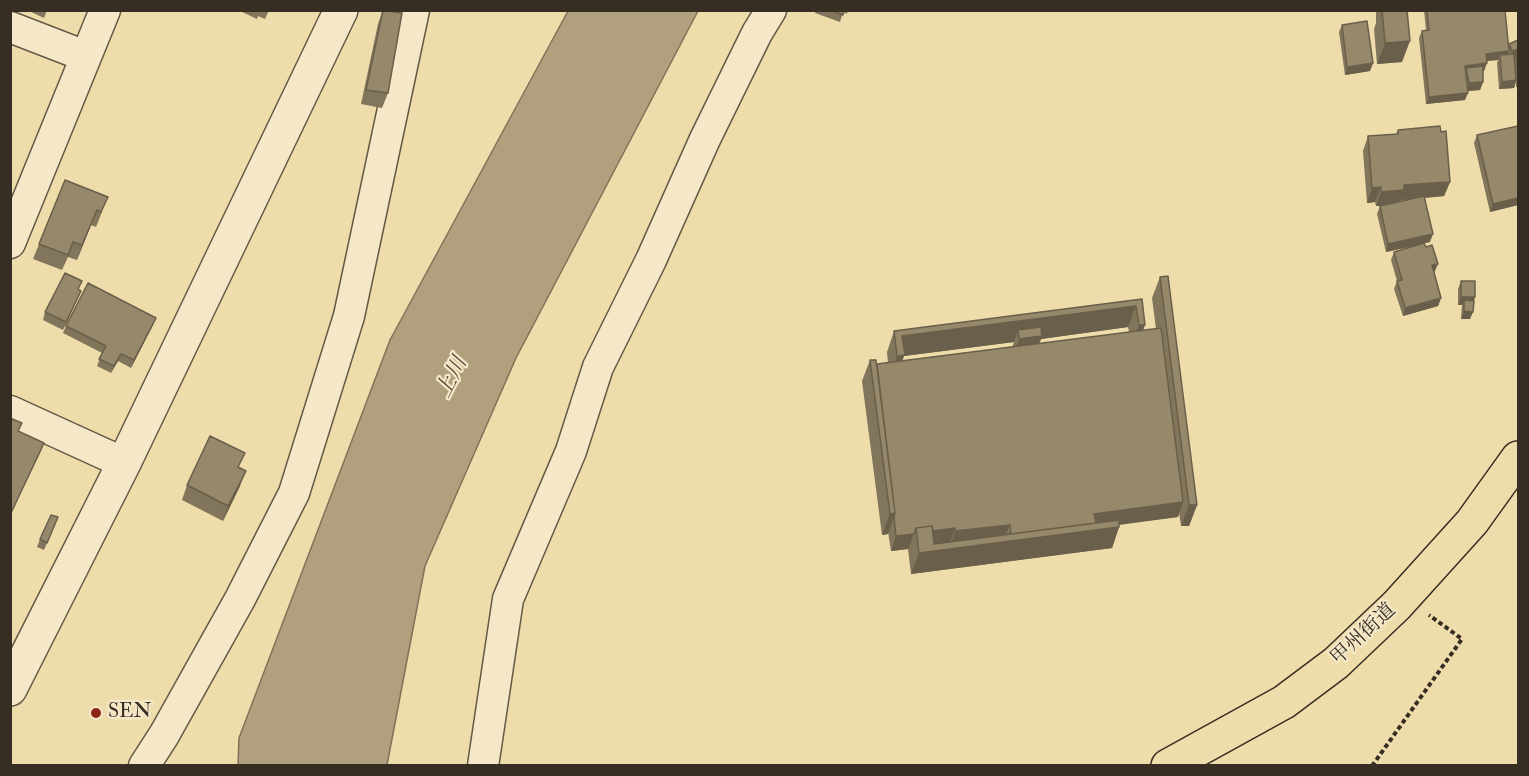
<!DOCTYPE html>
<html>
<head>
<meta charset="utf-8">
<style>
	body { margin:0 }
	#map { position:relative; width:1529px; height:776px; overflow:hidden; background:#efdcab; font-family:"IM FELL Double Pica",serif }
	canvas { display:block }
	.frame { position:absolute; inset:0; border:12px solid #362d23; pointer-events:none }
</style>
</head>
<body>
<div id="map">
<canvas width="1529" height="776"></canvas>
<div class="frame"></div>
</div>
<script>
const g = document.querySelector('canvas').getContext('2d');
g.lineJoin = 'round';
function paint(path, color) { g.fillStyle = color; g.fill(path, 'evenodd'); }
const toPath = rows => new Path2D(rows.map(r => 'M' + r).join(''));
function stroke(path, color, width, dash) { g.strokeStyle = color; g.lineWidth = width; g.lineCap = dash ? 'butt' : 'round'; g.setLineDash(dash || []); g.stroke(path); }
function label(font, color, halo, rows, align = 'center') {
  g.font = font + ' "IM FELL Double Pica","Noto Serif JP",serif'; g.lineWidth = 4.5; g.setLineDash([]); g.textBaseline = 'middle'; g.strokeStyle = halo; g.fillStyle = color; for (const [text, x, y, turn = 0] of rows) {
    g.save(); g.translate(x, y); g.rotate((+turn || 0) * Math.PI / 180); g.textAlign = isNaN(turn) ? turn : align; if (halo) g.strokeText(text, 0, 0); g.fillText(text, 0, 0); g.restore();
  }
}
const water = toPath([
	[568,11,698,11,516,358,425,566,387,765,238,765,239,738,390,340,568,11]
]);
const path = toPath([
	[1372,766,1462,639,1429,615]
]);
const minor = toPath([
	[10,27,85,56],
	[10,243,105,10],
	[10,411,124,463],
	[144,766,164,735,240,599,294,493,349,316,414,10],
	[483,766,508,599,571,451,598,367,651,260,705,139,757,33,771,10]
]);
const tertiary = toPath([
	[10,689,124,463,341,10]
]);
const trunk = toPath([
	[1168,766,1284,702,1336,663,1397,605,1472,522,1518,458]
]);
const wall = toPath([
	[27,10,47,10,44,18],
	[238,10,269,10,265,19,258,16,257,19],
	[383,10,388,93,382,108,361,104,378,24],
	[816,10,848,10,847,14,843,12,840,22,815,13],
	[1376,10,1407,10,1402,62,1377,64,1374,29,1376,23],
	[1424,10,1505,10,1508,45,1518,56,1518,87,1516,87,1516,82,1514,88,1499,89,1497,63,1498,60,1487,61,1484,71,1483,71,1483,82,1480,90,1467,91,1465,100,1426,104,1419,38,1422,31,1426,30],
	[1342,25,1373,63,1370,71,1345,75,1339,32],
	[1518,126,1518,205,1490,212,1474,143,1477,135],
	[1398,130,1450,182,1444,196,1424,198,1430,242,1424,243,1435,271,1434,272,1441,298,1438,306,1403,316,1394,289,1397,281,1391,260,1394,252,1418,245,1386,252,1377,214,1380,206,1376,206,1375,202,1367,203,1363,151,1368,136,1396,134],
	[1413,199,1400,202,1401,200],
	[65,180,102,212,96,227,91,225,77,260,68,257,62,270,33,259],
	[1160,277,1197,505,1189,526,1181,526,1179,512,1178,517,1119,524,1119,527,1112,548,911,574,908,549,891,551,888,532,888,534,882,535,862,381,870,360,876,366,888,363,887,352,894,331,1142,299,1143,330,1156,329,1152,298],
	[1128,327,1129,332,1039,344,1041,339],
	[1014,342,1012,347,902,361,904,356],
	[1461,281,1475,297,1470,319,1461,319,1462,305,1458,305,1458,289],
	[79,289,81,291,78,298,63,330,43,320,45,312],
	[153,325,131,368,118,361,111,373,97,366,102,353,63,333,66,326],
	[240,468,240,486,223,521,182,500,187,485],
	[58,517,44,550,37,547,40,539]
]);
const shadedWall = toPath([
	[1410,41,1402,62,1377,64,1385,43],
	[1518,49,1518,55,1509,59,1512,51],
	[1509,51,1506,59,1500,55,1498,60,1483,61,1486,54],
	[1373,63,1370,71,1345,75,1347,67],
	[1487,63,1484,71,1467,73,1466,68,1464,73,1465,66],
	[1516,80,1514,88,1499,89,1502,82],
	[1483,82,1480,90,1466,91,1469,83],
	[1468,93,1465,100,1426,104,1429,97],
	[1450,182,1444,196,1401,200,1399,205,1376,206,1381,192,1404,185],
	[1381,187,1375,202,1367,203,1372,188],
	[1518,198,1518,205,1490,212,1493,204],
	[97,210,77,260,82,245],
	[1433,234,1430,242,1386,252,1388,244],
	[1438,264,1435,271,1429,273,1432,265],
	[81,291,78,298,63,330,66,322],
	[1461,297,1475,297,1472,305,1464,300,1462,305,1458,305],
	[1441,298,1438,306,1403,316,1405,308],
	[1136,306,1128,327,1041,339,1034,357,1012,360,1019,339,1018,330,1014,342,904,356,897,376,890,377,897,356,902,336],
	[1464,311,1473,312,1470,319,1461,319],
	[156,318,153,325,131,368,134,360],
	[1139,325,1145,325,1138,346,1131,346],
	[121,354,118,361,111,373,114,366],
	[44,443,41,451,10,515,11,513],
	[246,471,240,486,223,521,228,506],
	[1183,502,1178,517,1089,529,1094,514],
	[1189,505,1197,505,1189,526,1181,526],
	[895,513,888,534,882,535,890,514],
	[1010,525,1004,539,950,546,955,531],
	[1119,527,1112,548,911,574,919,553],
	[955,528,950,543,918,547,917,533],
	[914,534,908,549,891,551,896,536]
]);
const building = toPath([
	[383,10,402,13,388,93,366,90,383,10],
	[831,10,844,10,843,15,831,10],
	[1382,10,1407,10,1410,41,1385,43,1382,10],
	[1427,10,1505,10,1509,51,1486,54,1487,63,1465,66,1468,93,1429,97,1422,31,1429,30,1427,10],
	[1367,21,1373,63,1347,67,1342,25,1367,21],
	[1518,40,1518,49,1512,51,1509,44,1518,40],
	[1514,54,1516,80,1502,82,1500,55,1514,54],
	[1516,56,1518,56,1518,74,1516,56],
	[1483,66,1483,82,1469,83,1466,68,1483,66],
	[1440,126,1441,132,1446,131,1450,182,1404,185,1404,190,1381,192,1381,187,1372,188,1368,136,1398,134,1398,130,1440,126],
	[1518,126,1518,198,1493,204,1477,135,1518,126],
	[65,180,108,197,101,212,97,210,82,245,73,242,68,255,39,244,65,180],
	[1424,196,1433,234,1388,244,1380,206,1424,196],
	[1424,243,1426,247,1432,245,1438,264,1432,265,1441,298,1405,308,1397,281,1402,280,1394,252,1424,243],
	[65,273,82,281,78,289,81,291,66,322,45,312,65,273],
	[1168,276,1197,505,1189,505,1160,277,1168,276],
	[1461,281,1475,281,1475,297,1461,297,1461,281],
	[88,283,156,318,134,360,121,354,114,366,99,359,106,346,66,326,88,283],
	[1142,299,1145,325,1139,325,1136,306,902,336,905,355,897,356,894,331,1142,299],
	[1464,300,1474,301,1473,312,1464,311,1464,300],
	[1041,327,1042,336,1019,339,1018,330,1041,327],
	[1161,328,1183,502,1094,514,1096,523,1011,534,1010,525,955,531,955,528,933,531,932,526,916,528,914,534,896,536,894,517,895,513,877,364,1161,328],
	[870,360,876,360,895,513,890,514,870,360],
	[10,418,22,423,18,431,44,443,11,513,10,418],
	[210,436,245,453,238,467,246,471,228,506,187,485,210,436],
	[51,515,58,517,47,543,40,539,51,515],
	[1119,520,1119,527,919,553,916,528,932,526,934,544,1119,520]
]);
const markers = [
	[96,713,6,"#8f2418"]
];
const streetNames = [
	["甲州街道",1364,635,-43]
];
const poiNames = [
	["SEN",108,713]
];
const waterNames = [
	["上川",453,378,-63]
];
paint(water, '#b0a07d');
stroke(water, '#7f7259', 1.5);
stroke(minor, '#645945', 33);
stroke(tertiary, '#645945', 36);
stroke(trunk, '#362d23', 36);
stroke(path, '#362d23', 4, [4.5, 3]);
stroke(minor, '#f5e8c8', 30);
stroke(tertiary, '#f5e8c8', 33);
stroke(trunk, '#efdcab', 33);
paint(wall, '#81755b');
paint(shadedWall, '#695f4a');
paint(building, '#96886a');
stroke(building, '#695f4a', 1.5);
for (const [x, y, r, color] of markers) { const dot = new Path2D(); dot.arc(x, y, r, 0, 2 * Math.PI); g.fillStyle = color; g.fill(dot); stroke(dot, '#f5e8c8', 2); }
label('20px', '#362d23', '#f5e8c8', streetNames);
label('20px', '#362d23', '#f5e8c8', poiNames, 'left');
label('italic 21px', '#544a3a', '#f5e8c8', waterNames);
</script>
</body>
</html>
